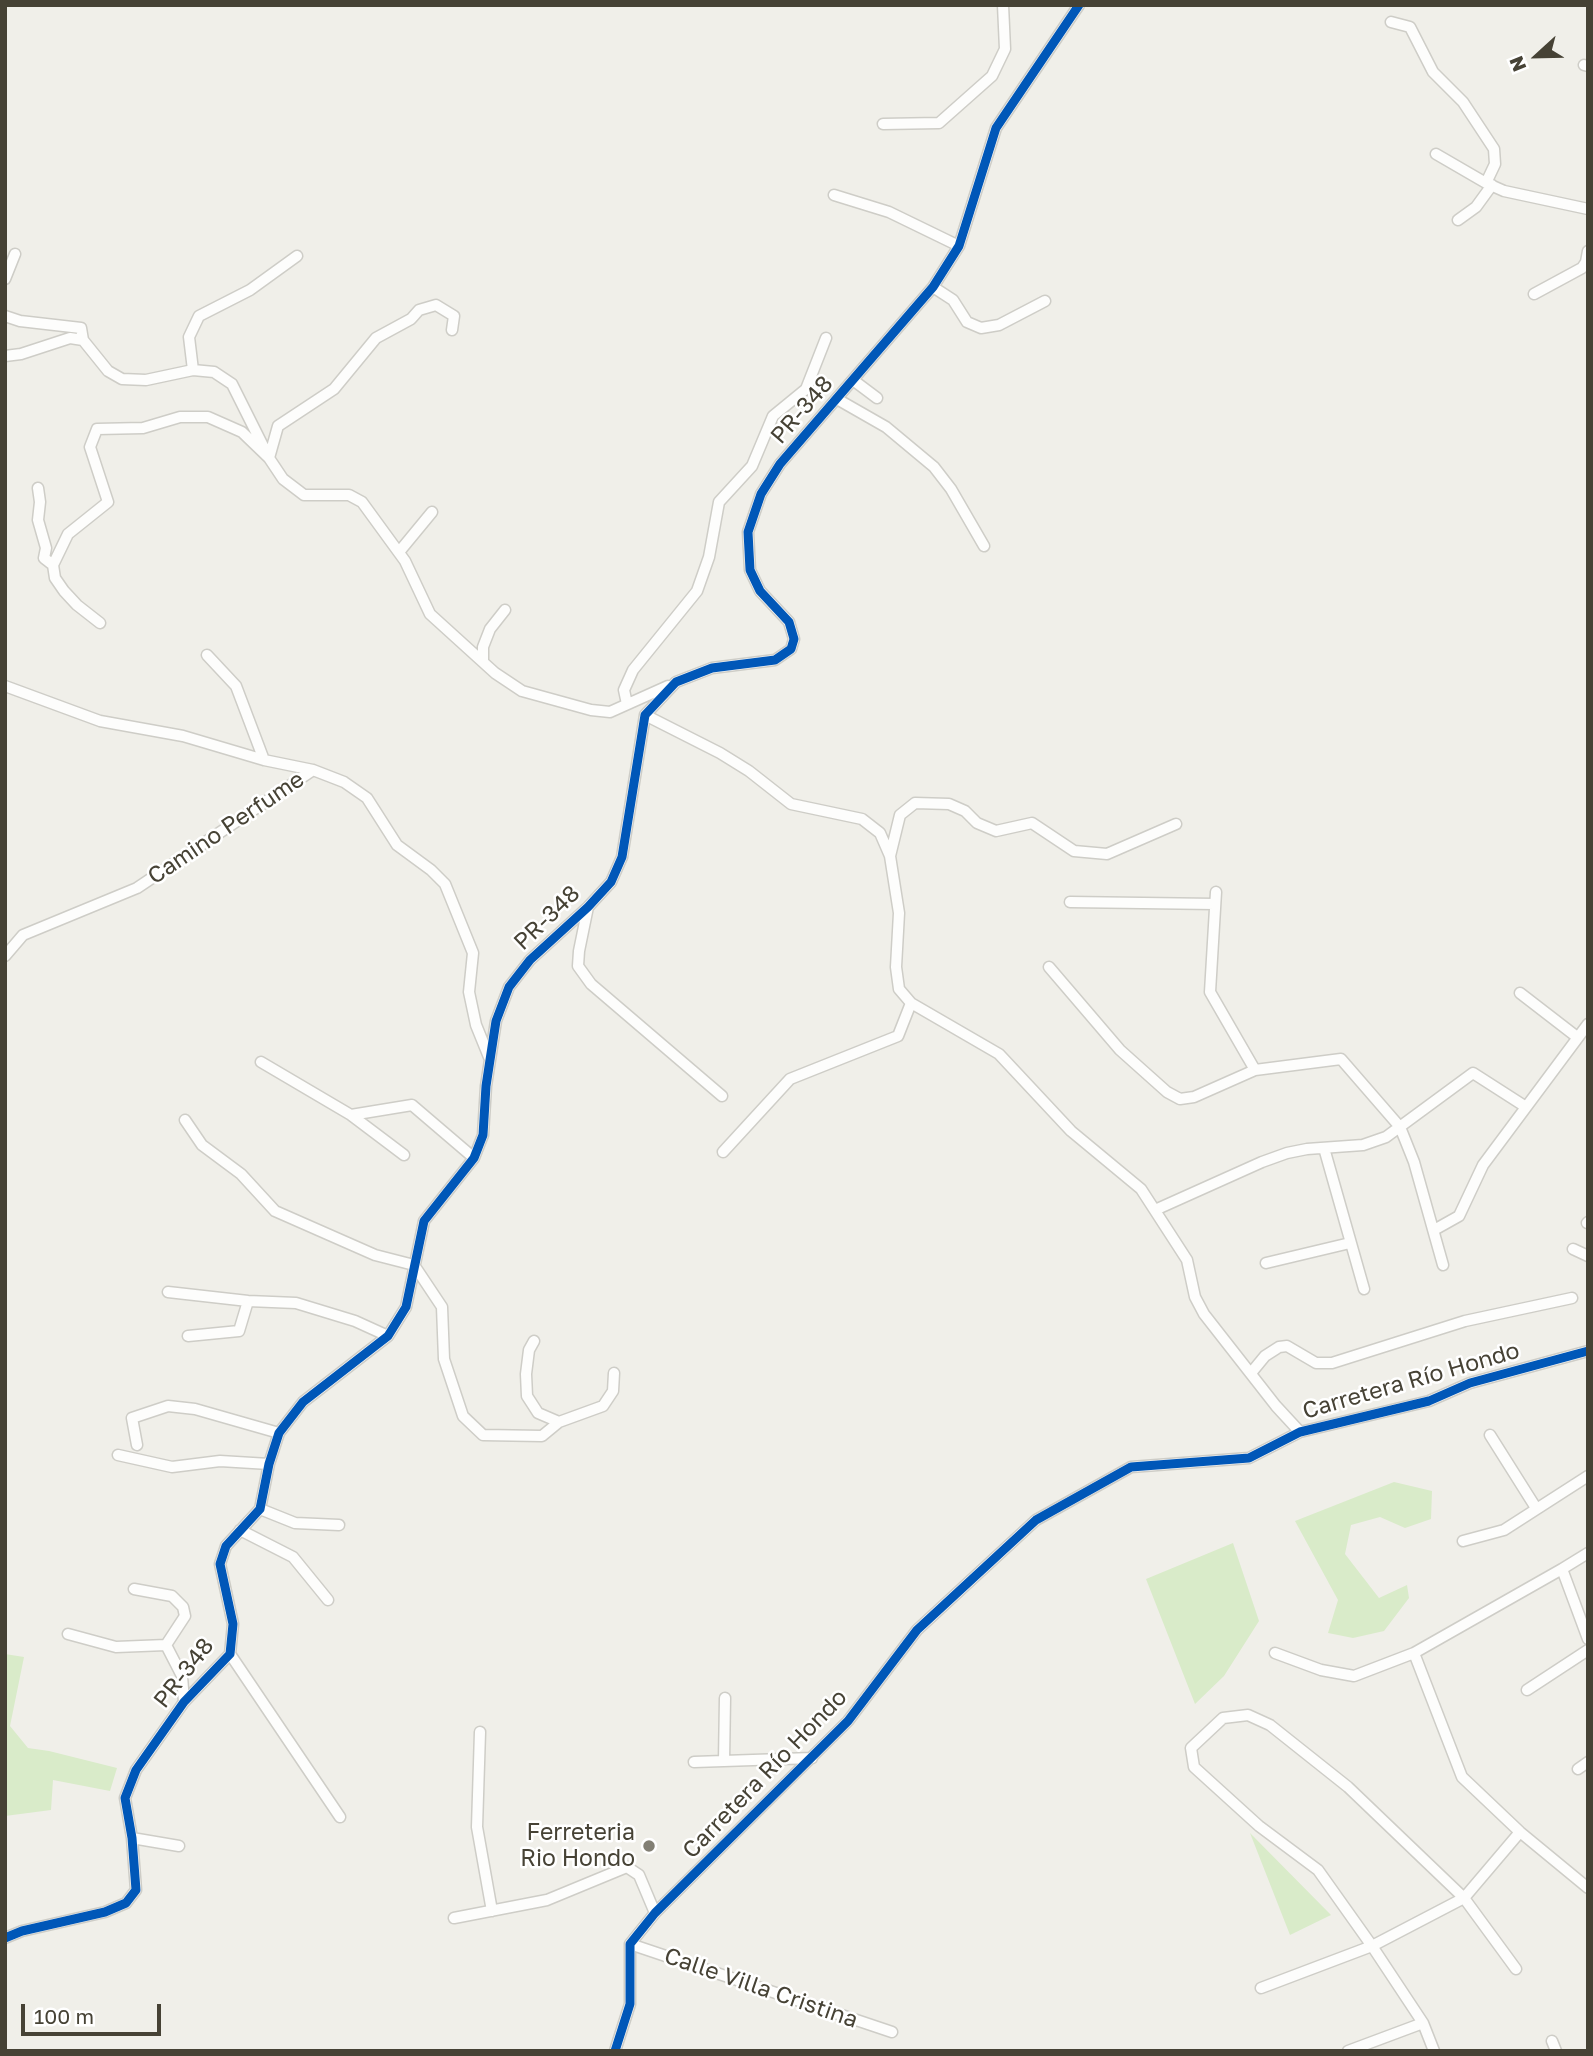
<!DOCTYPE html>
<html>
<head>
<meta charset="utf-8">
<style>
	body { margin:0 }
	#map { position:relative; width:1593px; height:2056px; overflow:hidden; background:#f0efe9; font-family:"Golos Text",sans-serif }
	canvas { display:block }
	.frame { position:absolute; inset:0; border:7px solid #464235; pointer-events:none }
	.north { position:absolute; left:1502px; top:21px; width:70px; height:70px; -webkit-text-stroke:5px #fff; paint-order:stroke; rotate:248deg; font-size:19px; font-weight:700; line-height:28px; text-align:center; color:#464235 }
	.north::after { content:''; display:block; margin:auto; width:24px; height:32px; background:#464235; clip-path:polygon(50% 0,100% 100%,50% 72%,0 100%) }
	.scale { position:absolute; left:21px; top:2004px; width:140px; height:32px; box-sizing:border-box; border:4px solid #464235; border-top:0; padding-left:9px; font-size:21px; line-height:24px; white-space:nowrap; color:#464235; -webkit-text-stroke:5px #fff; paint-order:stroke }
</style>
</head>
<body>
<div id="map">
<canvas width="1593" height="2056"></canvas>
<div class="frame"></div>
<div class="north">N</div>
<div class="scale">100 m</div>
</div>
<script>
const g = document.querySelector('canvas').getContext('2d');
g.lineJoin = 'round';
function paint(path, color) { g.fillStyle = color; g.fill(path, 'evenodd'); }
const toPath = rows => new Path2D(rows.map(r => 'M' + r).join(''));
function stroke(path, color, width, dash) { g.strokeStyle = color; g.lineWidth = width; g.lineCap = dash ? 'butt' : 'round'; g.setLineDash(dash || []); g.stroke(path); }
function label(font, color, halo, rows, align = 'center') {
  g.font = font + ' "Golos Text",sans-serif'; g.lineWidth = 5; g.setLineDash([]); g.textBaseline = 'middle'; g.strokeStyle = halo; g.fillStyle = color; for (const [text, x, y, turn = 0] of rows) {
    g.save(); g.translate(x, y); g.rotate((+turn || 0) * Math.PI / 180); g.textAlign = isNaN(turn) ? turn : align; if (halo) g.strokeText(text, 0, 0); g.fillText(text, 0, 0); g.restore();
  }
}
const green = toPath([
	[1394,1482,1432,1491,1431,1519,1405,1528,1380,1517,1351,1525,1345,1554,1379,1598,1407,1585,1409,1598,1384,1631,1353,1638,1328,1633,1338,1600,1295,1521],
	[1233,1543,1259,1621,1224,1676,1195,1704,1146,1579],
	[5,1654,24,1657,10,1726,28,1748,49,1751,117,1768,110,1791,53,1780,51,1810,5,1816],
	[1250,1833,1331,1915,1290,1935]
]);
const minor = toPath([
	[1391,22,1410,27,1433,72,1463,102,1494,149,1495,164,1486,183],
	[1584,65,1588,66],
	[883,124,939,123,992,76,1005,49,1003,5],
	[1436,154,1486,183,1504,191,1588,209],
	[834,195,889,212,959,246],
	[1458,220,1476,207,1492,185],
	[5,279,15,254],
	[933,287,953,300,967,322,981,328,999,325,1045,301],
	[1534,294,1582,268,1586,262,1588,251],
	[5,316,20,321,81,328,83,340],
	[5,356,21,354,70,338,83,340,108,371,122,379,146,380,193,370,214,372,232,384,269,458,283,479,304,495,349,495,362,502,405,561,430,614,495,673,522,691,591,710,610,712,668,686],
	[193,370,189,337,199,316,250,290,297,256],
	[853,380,877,398],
	[837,399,886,427,934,467,951,489,984,546],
	[38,488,40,502,38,520,46,548,44,558,53,565],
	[399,552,432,512],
	[100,623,77,605,64,591,55,578,53,565,68,534,108,502,90,447,97,429,143,428,180,417,208,417,242,432,269,458,278,426,334,389,376,338,411,319,419,310,436,305,454,316,452,330],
	[207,655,236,686,264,760],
	[483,662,483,647,490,629,505,610],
	[5,686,100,721,183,736,264,760,313,770,344,782,367,798,397,845,431,870,445,884,473,953,469,992,476,1025,489,1057],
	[627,704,624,690,633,670,697,591,709,557,719,502,752,466,773,416,806,389,826,338],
	[645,715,720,753,749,771,791,804,862,819,880,833,890,856,899,913,896,967,899,989,911,1003,999,1054,1071,1131,1141,1189,1187,1260,1195,1297,1204,1314,1276,1406,1300,1432],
	[890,856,900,815,915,803,949,804,965,811,977,823,996,831,1032,823,1074,851,1107,854,1176,824],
	[1216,892,1210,992,1255,1070],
	[1070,902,1215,904],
	[588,907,579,951,578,966,591,984,722,1096],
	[5,956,23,935,137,888,313,770],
	[1049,967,1120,1050,1167,1092,1180,1099,1194,1097,1255,1070,1341,1059,1400,1127,1414,1162,1443,1265],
	[1520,993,1577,1037],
	[261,1062,351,1115,412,1105,474,1158],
	[351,1115,404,1155],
	[185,1120,202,1145,241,1174,275,1211,375,1255,414,1265,442,1307,444,1359,463,1416,483,1435,542,1436,559,1422,603,1406,613,1391,614,1373],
	[1324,1148,1364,1289],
	[723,1152,790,1079,898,1036,911,1003],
	[1155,1210,1262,1162,1287,1153,1307,1149,1363,1145,1386,1137,1473,1073,1526,1107],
	[1587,1223,1588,1222],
	[1434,1230,1459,1216,1483,1165,1588,1024],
	[1573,1249,1588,1256],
	[1266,1263,1350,1243],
	[168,1292,248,1301,296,1303,355,1321,388,1336],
	[188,1336,239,1331,248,1301],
	[534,1341,529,1350,526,1374,527,1396,538,1413,559,1422],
	[1251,1373,1265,1356,1279,1347,1287,1346,1316,1363,1332,1363,1465,1321,1572,1298],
	[1490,1435,1536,1508],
	[137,1445,132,1418,168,1406,195,1409,279,1433],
	[118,1455,172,1467,220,1461,269,1464],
	[260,1509,295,1523,339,1525],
	[240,1530,293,1557,328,1600],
	[1463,1541,1504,1530,1588,1476],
	[1562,1569,1588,1639],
	[68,1634,116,1647,166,1645,185,1616,183,1607,172,1596,134,1589],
	[166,1645,182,1676,184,1702],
	[1275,1653,1321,1670,1354,1676,1414,1653,1562,1569,1588,1553],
	[1414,1653,1462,1777,1520,1832,1588,1888],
	[230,1654,340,1817],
	[1527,1690,1588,1650],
	[480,1732,477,1827,492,1911],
	[724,1761,725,1698],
	[694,1762,812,1758],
	[1578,1769,1588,1762],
	[132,1838,179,1846],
	[454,1918,547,1900,627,1867,639,1875,655,1913],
	[5,1938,22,1931,105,1912,126,1903,136,1890,132,1838,125,1798,136,1770,184,1702,230,1654,233,1624,220,1564,226,1546,260,1509,269,1464,279,1433,303,1402,388,1336,406,1307,424,1221,474,1158,483,1135,486,1086,496,1021,509,987,530,960,588,907,611,882,622,857,645,715,676,682,712,668,775,660,791,649,794,639,789,622,760,591,750,570,748,532,761,494,780,464,933,287,959,246,996,128,1079,5],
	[630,1944,892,2032],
	[1261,1988,1372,1946,1464,1898,1520,1832],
	[1552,2041,1556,2051],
	[615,2051,630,2004,630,1944,655,1913,848,1721,917,1630,1036,1520,1131,1467,1249,1458,1300,1432,1429,1401,1470,1383,1588,1351],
	[1348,2051,1423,2023],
	[1434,2051,1423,2023,1372,1946,1318,1870,1259,1826,1194,1767,1191,1748,1223,1718,1248,1715,1270,1725,1348,1787,1464,1898,1516,1969]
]);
const cycleway = toPath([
	[5,1938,22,1931,105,1912,126,1903,136,1890,132,1838,125,1798,136,1770,184,1702,230,1654,233,1624,220,1564,226,1546,260,1509,269,1464,279,1433,303,1402,388,1336,406,1307,424,1221,474,1158,483,1135,486,1086,496,1021,509,987,530,960,588,907,611,882,622,857,645,715,676,682,712,668,775,660,791,649,794,639,789,622,760,591,750,570,748,532,761,494,780,464,933,287,959,246,996,128,1079,5],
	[615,2051,630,2004,630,1944,655,1913,848,1721,917,1630,1036,1520,1131,1467,1249,1458,1300,1432,1429,1401,1470,1383,1588,1351]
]);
const markers = [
	[649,1846,7,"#827f74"]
];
const streetNames = [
	["PR-348",802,410,-49],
	["Camino Perfume",226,828,-34],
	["PR-348",547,918,-44],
	["Carretera Río Hondo",1411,1381,-16],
	["PR-348",184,1673,-52],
	["Carretera Río Hondo",765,1774,-46],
	["Calle Villa Cristina",761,1988,19]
];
const poiNames = [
	["Ferreteria",635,1833],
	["Rio Hondo",635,1859]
];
paint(green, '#d9ebc9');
stroke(minor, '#cecdc7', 13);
stroke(minor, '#fdfdfc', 10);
stroke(cycleway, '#0057b8', 9);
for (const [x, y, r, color] of markers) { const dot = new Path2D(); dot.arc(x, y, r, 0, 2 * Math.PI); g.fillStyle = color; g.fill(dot); stroke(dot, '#fff', 2.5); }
label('23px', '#464235', '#fff', streetNames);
label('23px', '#464235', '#fff', poiNames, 'right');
</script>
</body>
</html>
